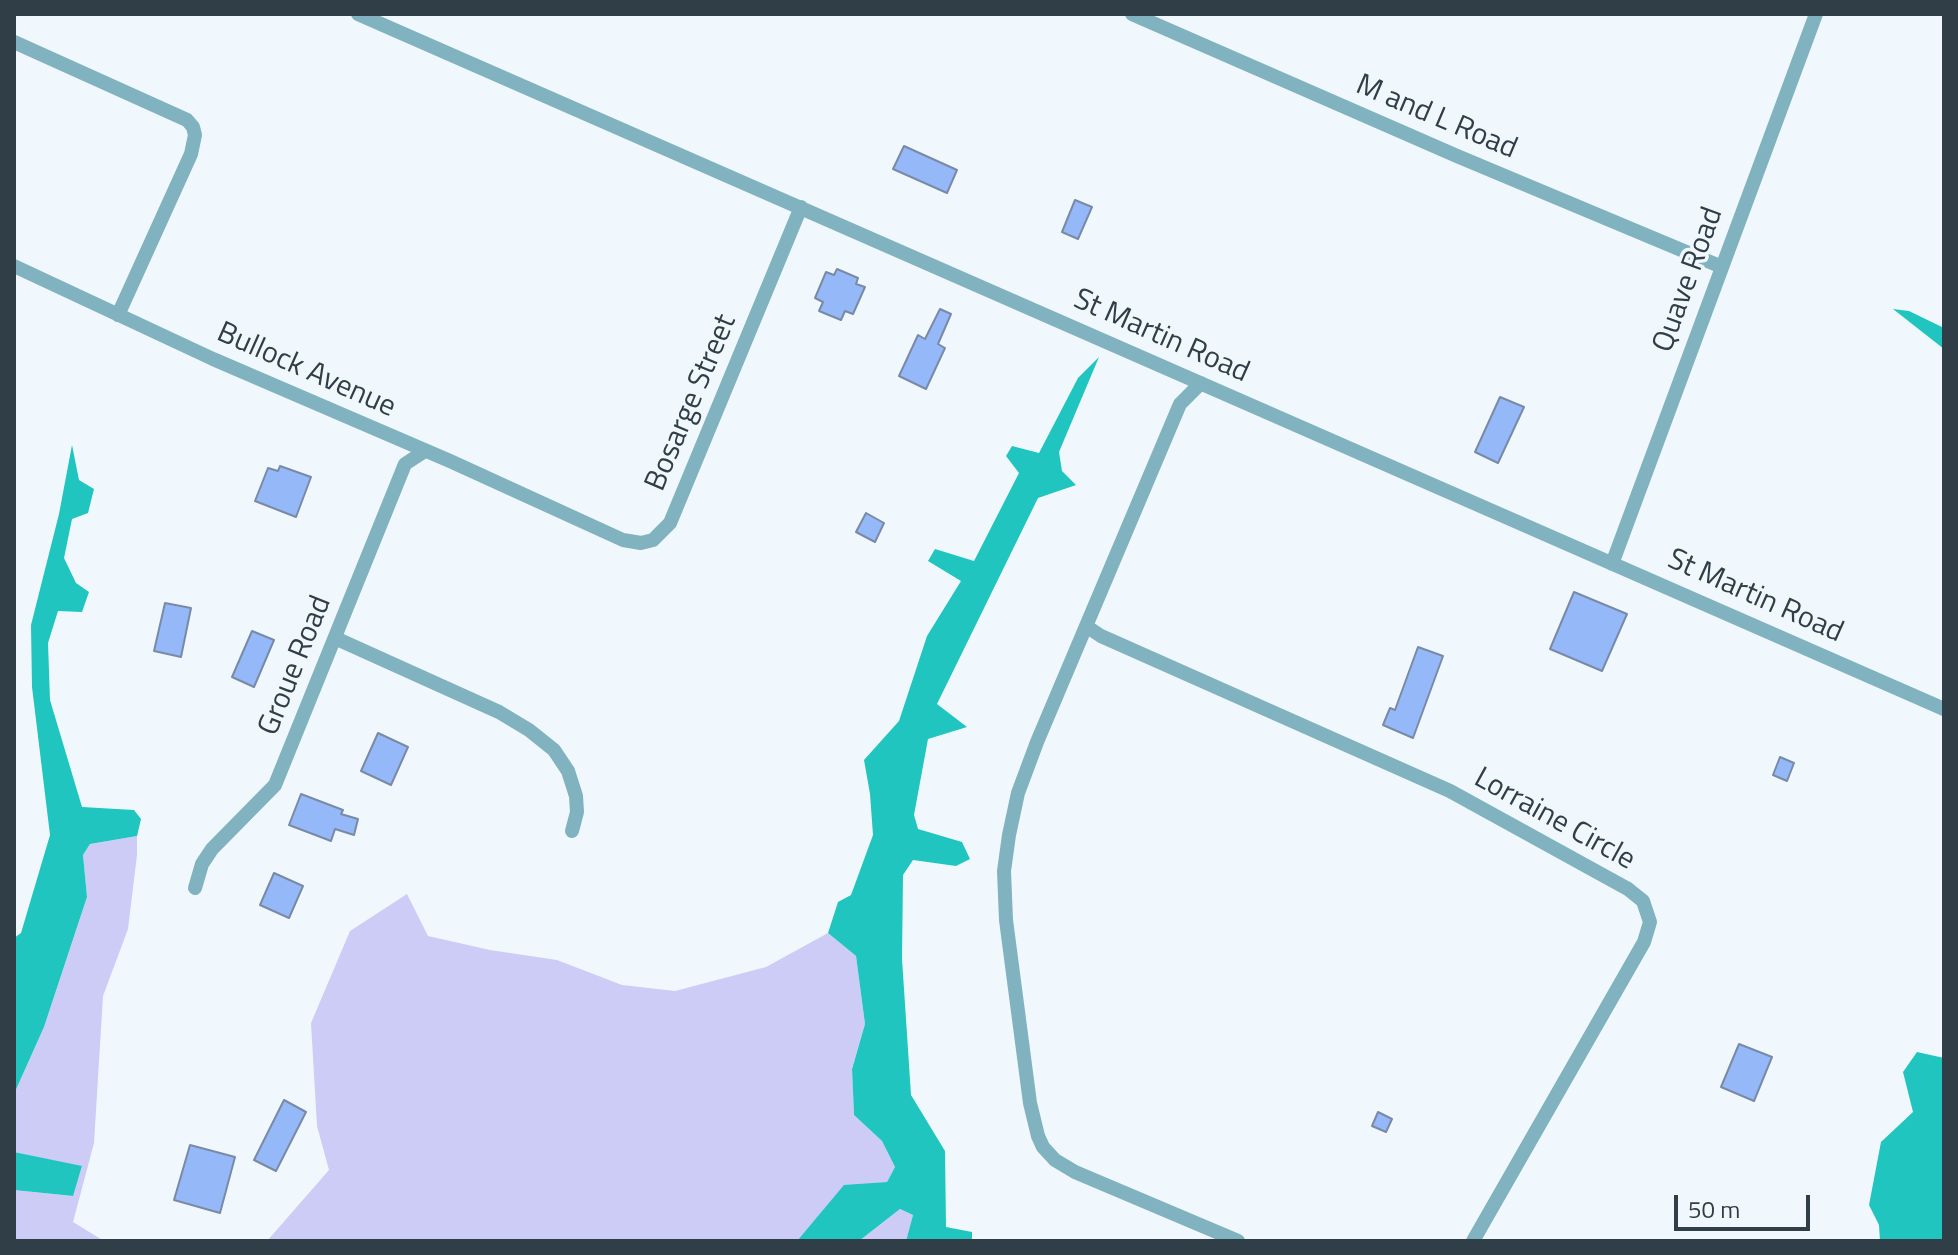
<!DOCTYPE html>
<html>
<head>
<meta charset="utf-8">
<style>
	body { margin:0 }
	#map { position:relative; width:1958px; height:1255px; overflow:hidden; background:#f1f8fd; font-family:"Titillium Web",sans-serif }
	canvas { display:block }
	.frame { position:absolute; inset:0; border:16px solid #303e47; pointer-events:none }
	.scale { position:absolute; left:1674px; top:1195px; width:136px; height:36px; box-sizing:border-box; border:4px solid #303e47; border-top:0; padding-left:10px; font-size:24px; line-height:28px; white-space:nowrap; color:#303e47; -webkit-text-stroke:6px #f1f8fd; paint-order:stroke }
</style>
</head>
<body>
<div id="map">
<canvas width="1958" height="1255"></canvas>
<div class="frame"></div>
<div class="scale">50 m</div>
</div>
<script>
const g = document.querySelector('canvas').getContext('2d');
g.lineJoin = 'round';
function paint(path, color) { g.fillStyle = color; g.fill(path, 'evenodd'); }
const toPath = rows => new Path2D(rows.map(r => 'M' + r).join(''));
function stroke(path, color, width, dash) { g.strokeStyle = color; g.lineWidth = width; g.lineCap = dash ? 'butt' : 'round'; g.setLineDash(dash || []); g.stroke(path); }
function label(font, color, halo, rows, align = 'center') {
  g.font = font + ' "Titillium Web",sans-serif'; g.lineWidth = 7; g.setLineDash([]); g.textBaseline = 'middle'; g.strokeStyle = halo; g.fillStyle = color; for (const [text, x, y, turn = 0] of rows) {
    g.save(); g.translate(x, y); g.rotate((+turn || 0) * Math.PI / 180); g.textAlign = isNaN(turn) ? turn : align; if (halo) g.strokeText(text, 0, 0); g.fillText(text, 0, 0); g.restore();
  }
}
const green = toPath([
	[137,836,137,855,128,929,103,996,94,1143,73,1222,104,1241,14,1241,14,1190,72,1196,82,1167,14,1152,14,1094,44,1027,87,897,83,855,90,844],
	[407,894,428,936,490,950,557,960,622,985,675,991,766,967,828,933,856,956,865,1024,852,1068,854,1115,882,1141,895,1167,887,1182,844,1186,797,1241,267,1241,329,1170,317,1126,311,1023,350,931],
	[900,1209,913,1215,906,1241,859,1241]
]);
const water = toPath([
	[1893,309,1909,311,1944,328,1944,349],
	[1099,357,1059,452,1062,471,1076,485,1038,498,937,704,967,727,928,739,914,815,918,829,962,842,970,859,956,866,913,860,903,875,902,959,911,1095,945,1151,946,1227,972,1232,972,1241,906,1241,913,1215,900,1209,859,1241,797,1241,844,1185,887,1182,895,1167,882,1141,854,1115,852,1069,865,1024,856,956,828,933,838,902,851,895,873,835,870,794,864,760,899,721,927,636,961,581,928,561,935,549,974,561,1019,473,1006,456,1012,446,1039,453,1078,378],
	[72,445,79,480,94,489,88,513,72,519,64,558,76,583,89,592,82,612,58,611,48,643,50,700,82,807,134,810,141,819,137,836,90,844,83,855,87,897,44,1027,14,1094,14,938,21,933,50,835,32,687,31,625,59,514],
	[1917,1052,1944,1058,1944,1241,1880,1241,1879,1225,1869,1205,1881,1142,1913,1112,1903,1072],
	[14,1152,82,1166,73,1196,14,1190]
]);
const building = toPath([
	[904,146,957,170,947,193,893,169,904,146],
	[1075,200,1092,207,1078,239,1062,232,1075,200],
	[837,269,858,278,856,284,865,287,853,314,845,311,841,320,819,311,823,302,815,298,826,272,834,275,837,269],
	[940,309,951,314,938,344,945,348,926,389,899,376,918,335,925,339,940,309],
	[1500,397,1524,407,1498,463,1475,452,1500,397],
	[280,466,311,477,296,517,255,501,268,468,278,471,280,466],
	[866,513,884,523,875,542,856,532,866,513],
	[1574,592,1627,614,1602,671,1550,649,1574,592],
	[165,603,191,608,181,657,154,651,165,603],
	[252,631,274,640,254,687,232,677,252,631],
	[1418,647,1443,656,1413,738,1383,725,1390,708,1395,710,1418,647],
	[378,733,408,747,391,785,361,771,378,733],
	[1780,757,1794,763,1787,781,1773,775,1780,757],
	[301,794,343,810,341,814,358,819,354,835,335,829,331,841,289,825,301,794],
	[274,873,303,886,289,918,260,905,274,873],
	[1739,1044,1772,1057,1754,1101,1721,1087,1739,1044],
	[284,1100,306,1112,276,1171,254,1160,284,1100],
	[1378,1112,1392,1119,1386,1132,1372,1126,1378,1112],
	[190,1145,235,1157,220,1213,174,1200,190,1145]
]);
const minor = toPath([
	[358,14,1944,709],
	[1132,14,1457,156,1722,267],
	[14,42,187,120,193,127,195,135,191,154,118,315],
	[14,266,213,359,450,461,623,540,641,543,653,540,670,523,801,207],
	[1201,383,1180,404,1037,742,1018,793,1009,835,1004,871,1006,920,1030,1103,1038,1136,1043,1147,1055,1160,1075,1172,1238,1241],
	[1612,564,1816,14],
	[1086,626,1101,636,1450,791,1628,889,1643,901,1650,922,1644,942,1473,1241],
	[335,638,499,712,529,730,554,750,568,771,576,796,577,812,572,831],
	[195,888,202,864,212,849,275,785,405,464,425,451]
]);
const streetNames = [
	["M and L Road",1436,118,23],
	["Quave Road",1689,280,-70],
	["St Martin Road",1161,337,24],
	["Bullock Avenue",306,371,24],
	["Bosarge Street",692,403,-67],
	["St Martin Road",1755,597,24],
	["Groue Road",296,666,-68],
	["Lorraine Circle",1554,820,29]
];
paint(green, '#ccccf6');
paint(water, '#1fc5be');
paint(building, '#95b9f8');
stroke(building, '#798aa7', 2);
stroke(minor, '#80b2bf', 14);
label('30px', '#303e47', '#f1f8fd', streetNames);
</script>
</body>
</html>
